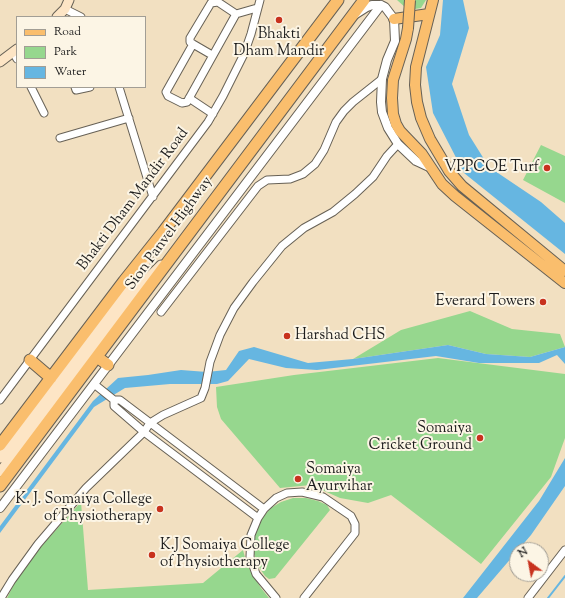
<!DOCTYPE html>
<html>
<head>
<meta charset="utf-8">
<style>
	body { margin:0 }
	#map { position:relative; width:565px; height:598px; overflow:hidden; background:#f2e0c1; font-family:"Sorts Mill Goudy",serif }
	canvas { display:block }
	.legend { position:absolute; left:16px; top:16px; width:130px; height:72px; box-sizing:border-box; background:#fcf5e5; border:1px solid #a29e95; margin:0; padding:5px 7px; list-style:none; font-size:12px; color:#1c1c1c }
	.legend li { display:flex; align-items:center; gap:8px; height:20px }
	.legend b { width:20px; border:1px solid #a29e95 }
	.north { position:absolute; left:509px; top:542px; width:40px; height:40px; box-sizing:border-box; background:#fcf5e5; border:1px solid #a29e95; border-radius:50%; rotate:328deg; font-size:11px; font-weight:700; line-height:16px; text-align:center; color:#1c1c1c }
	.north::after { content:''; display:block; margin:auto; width:14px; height:18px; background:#c8321e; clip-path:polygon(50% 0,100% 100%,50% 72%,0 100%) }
</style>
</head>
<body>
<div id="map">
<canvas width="565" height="598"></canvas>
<ul class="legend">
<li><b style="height:5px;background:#fabe6d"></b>Road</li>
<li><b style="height:11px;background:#96d78e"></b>Park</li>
<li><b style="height:11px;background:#66b6e1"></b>Water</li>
</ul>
<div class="north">N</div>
</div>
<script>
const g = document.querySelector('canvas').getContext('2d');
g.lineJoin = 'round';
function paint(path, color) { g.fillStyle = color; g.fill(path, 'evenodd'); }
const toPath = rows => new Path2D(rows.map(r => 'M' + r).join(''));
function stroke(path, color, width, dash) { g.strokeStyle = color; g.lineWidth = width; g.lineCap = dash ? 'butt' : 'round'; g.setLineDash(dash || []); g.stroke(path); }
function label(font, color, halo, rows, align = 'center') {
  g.font = font + ' "Sorts Mill Goudy",serif'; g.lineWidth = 4; g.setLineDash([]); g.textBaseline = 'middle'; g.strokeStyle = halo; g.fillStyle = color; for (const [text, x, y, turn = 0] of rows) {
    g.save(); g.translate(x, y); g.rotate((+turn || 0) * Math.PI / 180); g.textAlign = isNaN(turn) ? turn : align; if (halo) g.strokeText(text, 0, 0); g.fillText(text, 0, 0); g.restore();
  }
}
const green = toPath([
	[397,0,426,0,421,8,415,9,406,8],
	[541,145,565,156,565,203,523,180],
	[470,311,512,329,560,334,565,347,530,357,486,354,448,345,353,359,401,330],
	[438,358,565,374,565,438,551,477,481,564,391,495,368,503,340,498,311,485,280,488,221,419,217,407,216,387,294,375],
	[293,498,306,498,318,501,327,505,330,510,275,578,269,579,265,576,258,566,254,554,254,541,256,529,262,518,271,508,281,502],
	[81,502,88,590,203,583,243,550,247,565,261,588,269,598,7,598,22,568]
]);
const water = toPath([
	[443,0,463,0,469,28,452,84,469,135,489,167,541,202,565,223,565,254,464,173,433,113,426,67,440,35],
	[448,345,486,354,530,357,565,347,565,364,557,355,539,363,479,363,436,356,317,370,286,368,249,359,228,381,217,384,170,384,125,388,94,407,0,533,0,526,93,401,118,378,148,375,181,370,207,372,226,370,239,351,254,347,308,363,353,359],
	[565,458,565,486,531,535,477,598,463,598,539,501]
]);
const stream = toPath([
	[548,598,565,576]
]);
const minor = toPath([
	[65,9,81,17],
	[236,14,187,102,182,103,168,96,166,92,193,44,190,42,190,38,211,3,218,2,236,14,257,8],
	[193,44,212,55],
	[13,52,17,59],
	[31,87,44,113],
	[75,87,76,90,90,87],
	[119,87,153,197],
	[189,98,213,114],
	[60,138,129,118],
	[161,312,258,186,267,180,290,179,303,174,315,164,324,150,336,122,344,111,353,102,382,79],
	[94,384,114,400,120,400,264,509],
	[0,400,208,122,223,96,244,54,251,34,260,0],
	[114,400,114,406,144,432,258,518],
	[1,598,12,580,38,544,86,488,144,432,150,423,163,415,201,398,205,388,210,362,220,335,234,308,253,282,282,246,304,228,333,212,355,194,373,177,387,156,398,144],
	[276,598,256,574,250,557,251,535,258,518,264,509,276,498,287,493,302,492,323,497,351,516,355,524,355,533,304,598],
	[528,598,565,550]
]);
const tertiary = toPath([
	[356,14,367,7,372,5,381,5,385,7,394,19,395,41,387,60,382,79,381,102,382,112,388,128,398,144,416,161,431,168],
	[0,508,381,5]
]);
const secondary = toPath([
	[57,17,65,9,69,0],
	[0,62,17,49],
	[0,458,132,284,148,258],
	[0,472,138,288,161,265]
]);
const primary = toPath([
	[433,0,416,67,415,85,417,102,421,118,430,139,449,171,462,186,565,271],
	[394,19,429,14],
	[408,28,406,39,393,80,392,98,393,114,396,124,400,131,422,154,442,184,455,196,565,283]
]);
const trunk = toPath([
	[97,357,108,365],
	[30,360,51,378],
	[0,445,124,281,163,232,338,0],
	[0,486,364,0]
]);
const primaryBridge = toPath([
	[408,28,410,0]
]);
const markers = [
	[279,20,4,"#c8321e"],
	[547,168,4,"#c8321e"],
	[543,302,4,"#c8321e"],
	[287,336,4,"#c8321e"],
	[480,438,4,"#c8321e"],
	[298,479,4,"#c8321e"],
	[160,509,4,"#c8321e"],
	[152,555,4,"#c8321e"]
];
const poiNames = [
	["Bhakti",279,35,"center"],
	["Dham Mandir",279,52,"center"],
	["VPPCOE Turf",539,168],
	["Everard Towers",535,302],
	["Harshad CHS",295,336,"left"],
	["Somaiya",472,429],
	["Cricket Ground",472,446],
	["Somaiya",306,470,"left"],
	["Ayurvihar",306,487,"left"],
	["K. J. Somaiya College",152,500],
	["of Physiotherapy",152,517],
	["K.J Somaiya College",160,546,"left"],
	["of Physiotherapy",160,563,"left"]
];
const streetNames = [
	["Bhakti Dham Mandir Road",134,200,-53],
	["Sion Panvel Highway",170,234,-54]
];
paint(green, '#96d78e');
paint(water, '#66b6e1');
stroke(stream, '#66b6e1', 2);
stroke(minor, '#676156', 9);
stroke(tertiary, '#676156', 10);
stroke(secondary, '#676156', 11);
stroke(primary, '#676156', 12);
stroke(trunk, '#676156', 13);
stroke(minor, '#fff', 7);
stroke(tertiary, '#fff', 8);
stroke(secondary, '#fde5c5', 9);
stroke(primary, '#fabe6d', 10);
stroke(trunk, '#fabe6d', 11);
stroke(primaryBridge, '#676156', 12, []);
stroke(primaryBridge, '#fabe6d', 10);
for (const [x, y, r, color] of markers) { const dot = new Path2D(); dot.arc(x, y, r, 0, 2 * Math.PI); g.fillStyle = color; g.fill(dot); stroke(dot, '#fcf5e5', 1.5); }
label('15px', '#1c1c1c', '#fcf5e5', poiNames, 'right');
label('15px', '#1c1c1c', '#fcf5e5', streetNames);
</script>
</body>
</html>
